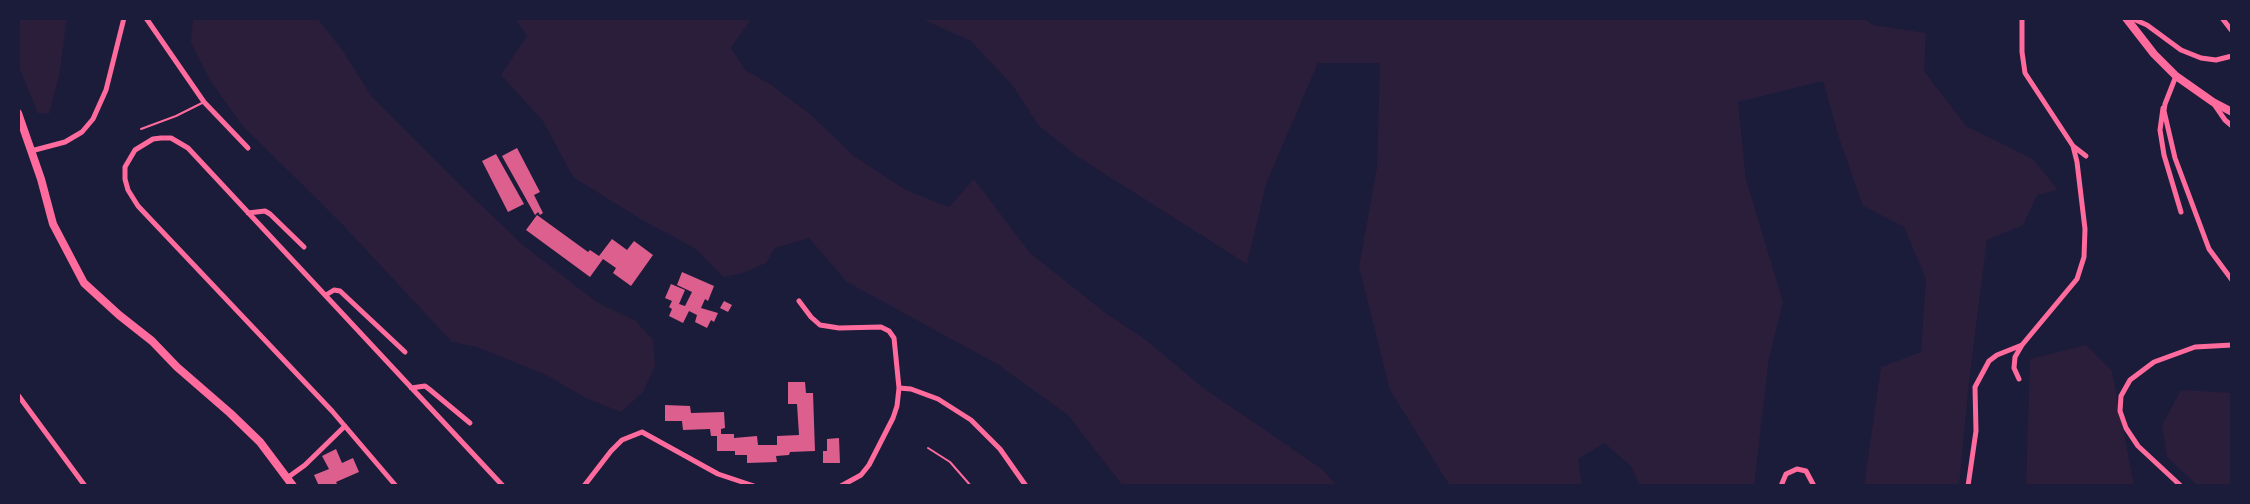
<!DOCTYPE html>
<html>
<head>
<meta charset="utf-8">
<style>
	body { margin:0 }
	#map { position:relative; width:2250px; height:504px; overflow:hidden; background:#1b1b3a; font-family:"Varela Round",sans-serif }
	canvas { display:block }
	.frame { position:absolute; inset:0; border:20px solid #1b1b3a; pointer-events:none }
</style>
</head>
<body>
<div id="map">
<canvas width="2250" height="504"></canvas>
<div class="frame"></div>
</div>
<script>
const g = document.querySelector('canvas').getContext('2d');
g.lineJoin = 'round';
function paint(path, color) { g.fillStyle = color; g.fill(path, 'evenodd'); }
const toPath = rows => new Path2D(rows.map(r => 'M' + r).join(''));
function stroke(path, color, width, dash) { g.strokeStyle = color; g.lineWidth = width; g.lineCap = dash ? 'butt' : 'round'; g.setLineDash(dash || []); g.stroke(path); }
const green = toPath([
	[18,18,67,18,59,76,49,114,38,113,18,65],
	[193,18,317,18,343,51,372,97,460,185,523,245,598,303,636,321,653,340,655,366,643,392,621,412,586,398,546,375,477,347,452,342,342,224,242,125,211,82,191,43],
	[515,18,752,18,731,48,745,70,770,84,811,115,855,157,906,190,949,207,974,179,1030,253,1108,315,1146,340,1202,387,1322,469,1337,486,1123,486,1068,415,997,364,847,282,809,238,775,248,766,263,743,273,723,277,696,249,642,220,573,177,543,121,501,75,527,36],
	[920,18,1865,18,1872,25,1926,33,1924,71,1966,126,2033,159,2058,190,2037,195,2023,225,1987,240,1969,382,1959,486,1864,486,1881,367,1921,352,1926,279,1904,227,1863,206,1839,138,1823,81,1738,102,1746,179,1783,302,1769,358,1754,486,1640,486,1631,466,1604,443,1578,459,1582,486,1450,486,1390,390,1359,267,1377,167,1380,63,1318,63,1266,184,1247,264,1078,157,1039,126,1013,86,971,41],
	[2086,345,2112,371,2134,486,2026,486,2030,359],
	[2181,390,2232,393,2232,486,2198,486,2167,457,2162,425]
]);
const building = toPath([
	[517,148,540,192,534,195,543,213,540,215,538,212,535,215,502,156],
	[496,154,524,204,508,212,482,161],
	[537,215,588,252,590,250,599,256,612,239,627,250,634,241,653,255,631,286,613,273,616,268,603,259,590,277,526,230],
	[682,272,714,286,708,301,705,299,701,308,718,313,714,322,711,320,707,328,695,322,697,315,689,311,683,323,669,316,672,309,669,307,672,301,665,298,671,284,685,290,679,304,685,306,692,292,677,285],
	[724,301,732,305,728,312,720,308],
	[788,382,805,382,806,393,813,393,815,451,790,452,789,455,776,456,777,462,747,463,747,455,735,455,735,451,717,451,717,436,711,436,710,429,683,430,682,421,665,421,665,405,690,406,691,413,724,412,725,428,721,429,721,434,734,434,734,438,757,436,758,445,777,445,777,436,799,435,797,404,788,404],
	[839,438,840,463,823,463,823,451,827,451,827,439],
	[336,449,342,463,353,458,359,472,336,482,338,486,319,486,314,475,329,469,322,456]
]);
const service = toPath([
	[141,129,176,116,204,102],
	[928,448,950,462,971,486]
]);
const minor = toPath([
	[146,18,204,102,248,148],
	[2131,18,2147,25,2181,50,2201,58,2216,60,2232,56],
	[2222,18,2232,31],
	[2176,76,2165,104,2164,111,2175,158,2209,249,2232,280],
	[2214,104,2225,120,2232,126],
	[2163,108,2160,130,2164,155,2181,212],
	[2073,146,2086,156],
	[31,151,65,142,82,132,93,119,106,90,124,18],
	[248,213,265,211,270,214,304,247],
	[326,295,334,290,340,291,405,352],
	[799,301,811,317,820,325,839,328,881,327,889,331,894,338,899,388,897,406,893,418,869,465,861,475,841,486],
	[2019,379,2014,368,2015,357,2022,345,2077,279,2084,257,2085,229,2077,162,2073,146,2025,73,2022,52,2022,18],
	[411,388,425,386,429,389,470,423],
	[899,388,911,389,938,399,971,420,1000,449,1026,486],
	[18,395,85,486],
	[287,478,305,465,345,426],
	[396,486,332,411,138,206,128,190,125,179,125,167,135,150,153,139,161,138,171,138,188,148,503,486],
	[584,486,611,451,622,440,642,432,718,474,754,486],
	[1781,486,1786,474,1797,469,1806,471,1814,486],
	[1968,486,1976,431,1975,387,1989,361,1997,355,2022,345],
	[2181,486,2138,446,2126,428,2120,411,2121,396,2130,380,2154,362,2195,347,2232,345]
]);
const secondary = toPath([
	[2126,18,2154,54,2176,76,2213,102,2232,112],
	[18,113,41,179,53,224,84,283,119,315,152,341,177,367,230,413,260,442,293,486]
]);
paint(green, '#2a1e3b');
paint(building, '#dd5f8e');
stroke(service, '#ff6b9d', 2);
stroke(minor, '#ff6b9d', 5);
stroke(secondary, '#ff6b9d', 8);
</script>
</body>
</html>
